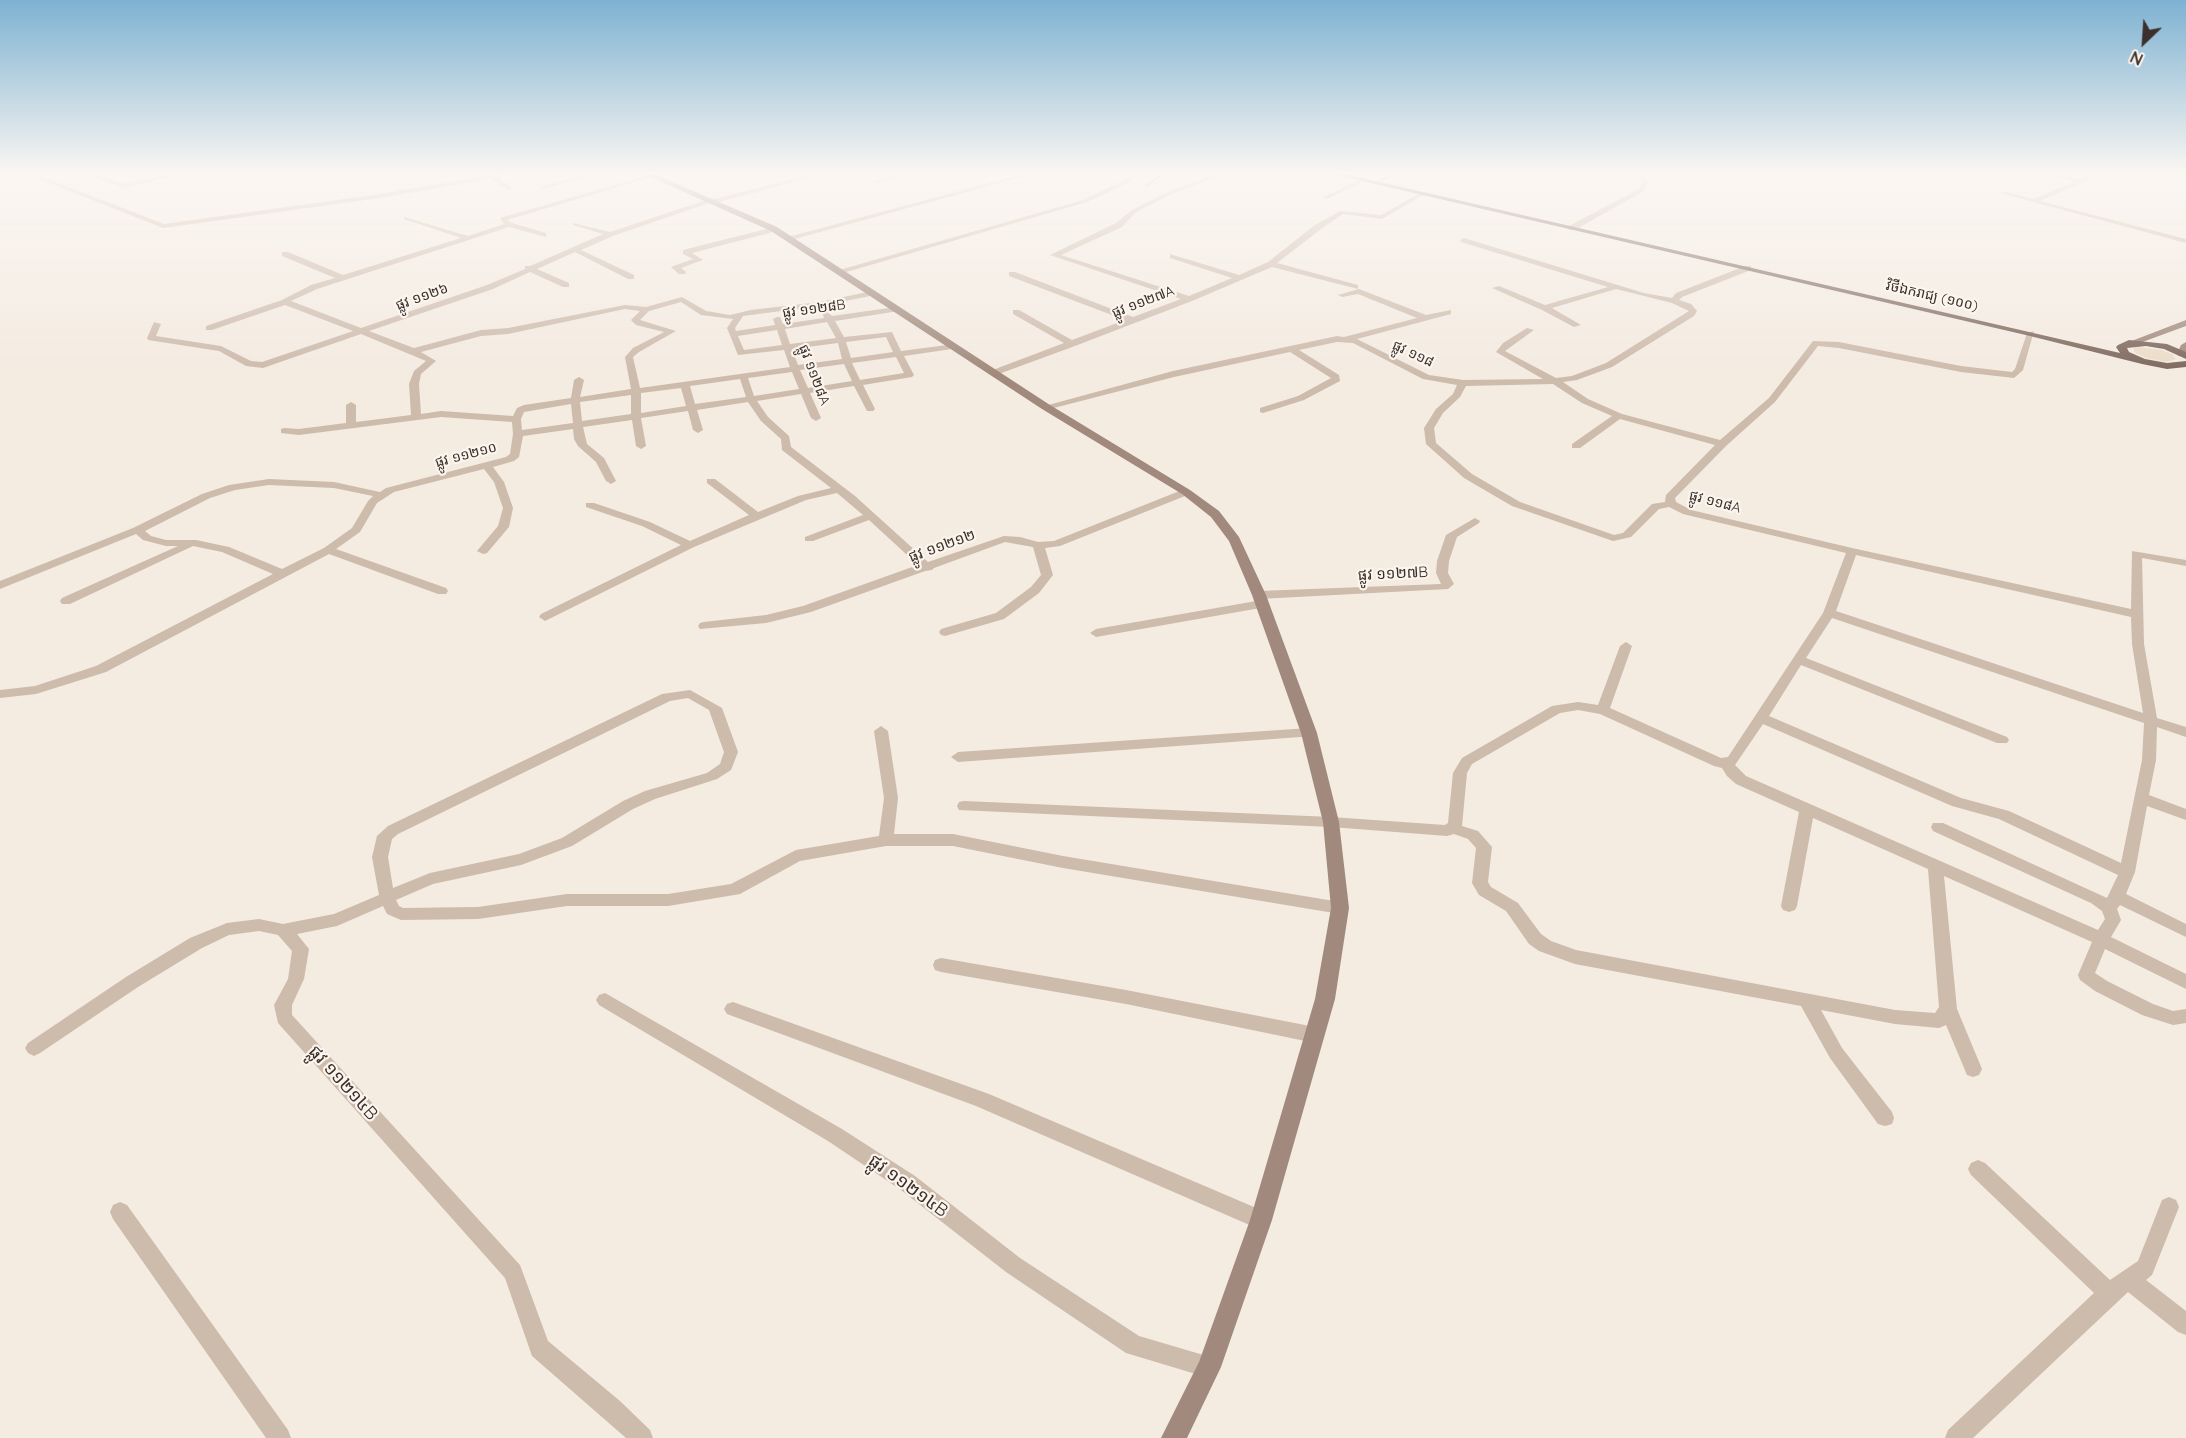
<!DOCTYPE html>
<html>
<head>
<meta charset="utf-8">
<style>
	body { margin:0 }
	#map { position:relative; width:2186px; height:1438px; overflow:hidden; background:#f4ebe1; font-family:Quicksand,sans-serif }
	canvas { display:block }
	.north { position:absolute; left:2114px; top:12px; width:60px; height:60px; -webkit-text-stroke:4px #fbf5ee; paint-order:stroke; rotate:205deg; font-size:16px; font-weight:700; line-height:24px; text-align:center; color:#3b302b }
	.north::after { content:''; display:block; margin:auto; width:21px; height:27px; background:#3b302b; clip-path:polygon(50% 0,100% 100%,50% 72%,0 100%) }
</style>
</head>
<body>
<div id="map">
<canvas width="2186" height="1438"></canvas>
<div class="north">N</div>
</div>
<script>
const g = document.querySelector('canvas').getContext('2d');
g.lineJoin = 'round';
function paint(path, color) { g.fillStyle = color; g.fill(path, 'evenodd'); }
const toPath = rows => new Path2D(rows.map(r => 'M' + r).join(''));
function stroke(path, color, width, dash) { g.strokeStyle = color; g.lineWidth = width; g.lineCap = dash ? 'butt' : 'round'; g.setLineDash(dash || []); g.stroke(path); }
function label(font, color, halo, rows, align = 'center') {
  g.font = font + ' Quicksand,"Noto Sans Khmer",sans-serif'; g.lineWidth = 4.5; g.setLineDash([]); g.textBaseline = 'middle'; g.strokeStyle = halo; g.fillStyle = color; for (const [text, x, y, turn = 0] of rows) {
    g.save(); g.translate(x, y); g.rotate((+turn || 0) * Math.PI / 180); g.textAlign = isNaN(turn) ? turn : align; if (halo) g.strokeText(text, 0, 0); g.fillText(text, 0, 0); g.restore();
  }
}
const plaza = toPath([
	[2140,347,2161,350,2172,354,2176,359,2167,362,2146,358,2134,352,2134,348]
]);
const stream = toPath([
	[1146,186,1162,174]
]);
const minor = toPath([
	[26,174,35,174,164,224,380,194,496,174,510,174,498,177,513,189,508,190,491,179,380,198,163,228,26,174],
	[85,174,94,174,125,184,169,174,180,174,125,188,85,174],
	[585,174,596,174,543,189,540,187,585,174],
	[813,174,824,174,715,203,712,202,613,236,581,250,634,275,634,279,628,279,575,252,537,269,569,283,569,287,563,287,530,272,493,289,369,331,414,348,481,330,508,328,625,305,646,307,682,297,706,311,730,315,751,310,820,302,872,291,875,291,875,295,820,306,743,316,735,328,736,331,775,325,773,319,777,317,780,317,783,324,824,318,822,313,826,311,832,316,896,307,900,309,899,311,835,321,844,337,892,332,901,351,955,344,955,348,952,349,904,356,914,375,912,377,863,385,875,409,873,411,867,411,854,386,810,393,821,418,816,421,811,418,801,394,757,401,768,417,789,436,791,447,855,496,928,562,1004,536,1020,537,1038,542,1054,541,1182,490,1190,490,1190,494,1060,546,1045,548,1053,575,1039,593,1004,619,945,636,941,635,939,632,941,629,996,613,1031,587,1041,575,1033,547,1005,542,934,568,932,570,925,571,811,612,766,623,700,629,698,626,700,623,704,622,766,615,803,606,918,565,869,520,813,541,805,541,805,537,863,515,837,493,806,500,694,547,545,621,539,617,541,614,681,545,642,526,586,507,586,503,594,503,650,522,690,541,749,515,707,483,707,479,715,479,758,512,798,496,831,488,782,450,781,439,761,421,748,402,697,410,703,430,698,433,693,430,688,411,641,418,646,446,641,449,636,446,632,420,583,427,587,444,604,458,616,481,611,484,606,481,596,462,578,446,574,439,573,429,523,436,519,457,514,461,493,467,504,482,513,508,509,527,487,553,483,554,477,551,498,526,503,508,494,482,484,469,394,492,377,503,360,532,336,549,446,588,448,591,446,594,438,594,329,554,106,672,36,694,0,698,0,690,35,686,96,666,273,574,222,552,193,546,70,604,62,604,60,601,62,598,178,546,166,546,143,540,136,534,0,589,0,581,133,528,202,494,229,485,269,479,334,482,380,492,386,488,506,457,510,454,513,434,512,422,441,417,299,435,281,433,281,429,284,428,299,429,346,423,346,405,351,402,356,405,356,422,411,415,409,384,414,371,426,361,361,334,263,368,246,366,219,351,148,340,147,338,154,322,161,324,156,336,221,346,251,361,262,362,353,331,285,305,212,330,206,330,206,326,282,300,311,285,335,278,282,256,282,252,288,252,343,275,461,238,404,219,404,217,468,236,504,224,500,218,650,175,655,176,507,220,512,223,546,233,546,237,509,227,317,289,291,301,361,328,487,285,525,269,525,266,530,266,603,234,573,225,573,223,610,232,709,199,714,199,813,174],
	[681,302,701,315,733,319,727,328,738,355,784,350,790,367,640,388,633,357,639,352,676,331,640,320,649,311,681,302],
	[625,309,640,311,631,320,636,325,664,332,633,348,625,357,631,389,580,397,584,380,579,377,574,380,571,398,524,405,517,408,513,416,441,411,421,414,419,384,421,374,436,361,421,352,481,336,508,334,625,309],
	[827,322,836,338,790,344,785,329,827,322],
	[777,330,782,345,744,350,738,336,777,330],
	[886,337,893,352,851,358,846,342,886,337],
	[838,343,842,359,798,365,792,349,838,343],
	[896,357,904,373,860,380,852,363,896,357],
	[844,364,852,381,808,388,800,370,844,364],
	[792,372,799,389,754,396,748,378,792,372],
	[740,379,746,397,695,404,690,386,740,379],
	[681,388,686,406,641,413,641,393,681,388],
	[631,395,631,414,582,421,580,402,631,395],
	[571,404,573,423,522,430,521,419,524,412,571,404],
	[269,485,334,488,373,496,368,501,352,528,324,548,282,569,229,547,196,540,166,540,151,536,145,531,210,498,235,490,269,485],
	[898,174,909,174,877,183,874,181,898,174],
	[1023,174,1033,174,791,240,784,238,1023,174],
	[1128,174,1134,174,1132,181,1087,202,843,273,836,271,1083,200,1127,179,1128,174],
	[1214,174,1223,174,1172,194,1136,212,1122,227,1061,255,1189,296,1232,278,1170,258,1170,254,1239,275,1268,262,1315,225,1340,211,1381,215,1420,193,1425,194,1382,219,1343,214,1321,229,1277,263,1358,285,1358,289,1272,267,1192,301,1075,346,996,375,990,375,990,371,1064,343,1013,314,1013,310,1019,310,1072,340,1125,320,1009,276,1009,272,1015,272,1133,317,1181,299,1050,255,1116,223,1132,210,1168,192,1214,174],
	[1389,174,1397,174,1378,184,1373,183,1389,174],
	[1636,174,1642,174,1648,181,1644,191,1575,230,1569,230,1569,226,1639,189,1642,181,1636,174],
	[2049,174,2060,174,2080,179,2092,174,2101,174,2040,201,2186,239,2186,243,2000,193,2003,191,2033,199,2074,182,2049,174],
	[1361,179,1366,180,1327,199,1322,198,1361,179],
	[774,227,777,227,777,231,692,253,703,260,681,268,686,272,685,274,679,274,671,267,693,259,683,254,683,250,774,227],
	[1464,238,1644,293,1672,298,1676,293,1745,266,1751,266,1751,270,1682,297,1679,300,1691,304,1697,311,1694,316,1612,367,1577,380,1563,382,1588,399,1622,414,1720,440,1769,398,1813,341,1839,342,1961,366,2012,372,2015,369,2027,333,2034,331,2023,370,2014,378,1961,372,1839,348,1818,346,1775,402,1726,446,1675,498,1676,502,1691,510,1852,548,2131,609,2132,551,2186,560,2186,566,2142,558,2144,644,2157,718,2186,727,2186,737,2157,727,2156,760,2149,795,2186,809,2186,820,2147,806,2135,872,2126,894,2186,924,2186,937,2120,905,2117,909,2121,920,2111,937,2186,974,2186,989,2105,949,2095,973,2107,981,2153,1004,2173,1011,2186,1009,2186,1023,2173,1025,2142,1015,2095,991,2080,980,2078,975,2092,942,1944,876,1957,1009,1982,1069,1979,1075,1973,1077,1967,1075,1946,1025,1939,1028,1895,1024,1821,1010,1842,1048,1892,1112,1894,1118,1892,1124,1885,1126,1878,1124,1830,1058,1801,1006,1575,964,1539,951,1529,944,1506,911,1479,895,1472,883,1476,848,1468,839,1454,834,1447,836,1331,827,959,810,957,806,959,802,964,801,1331,817,1445,825,1448,823,1453,773,1462,758,1552,706,1578,702,1598,705,1620,646,1626,642,1632,646,1610,708,1721,758,1728,757,1823,613,1846,553,1683,514,1669,507,1659,509,1631,537,1613,541,1512,506,1464,478,1426,444,1424,428,1436,409,1453,394,1457,385,1423,379,1353,343,1337,342,1299,350,1339,375,1340,381,1304,400,1263,413,1260,412,1260,408,1298,396,1331,378,1290,352,1174,377,1046,410,1041,407,1173,371,1337,336,1344,337,1417,318,1358,294,1342,297,1338,295,1359,289,1426,315,1451,310,1451,314,1357,339,1429,375,1463,380,1543,379,1496,352,1503,343,1527,328,1534,330,1505,351,1556,378,1572,376,1606,363,1689,311,1672,303,1616,289,1552,308,1581,325,1574,327,1542,310,1492,288,1499,286,1545,305,1608,287,1461,242,1460,240,1464,238],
	[1553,384,1582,403,1612,416,1572,444,1572,448,1580,448,1620,419,1715,445,1666,495,1665,502,1652,504,1623,533,1614,535,1520,502,1472,474,1436,443,1434,428,1443,413,1460,397,1466,386,1553,384],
	[1856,555,2131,617,2132,644,2143,713,1836,611,1856,555],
	[1832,618,2144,723,2142,760,2121,863,2009,811,1961,798,1769,716,1801,665,1997,743,2007,743,2009,740,2007,737,1806,658,1832,618],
	[1578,710,1600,714,1714,766,1722,768,1727,776,1736,784,1799,812,1781,906,1783,910,1789,912,1795,910,1797,906,1813,818,1928,869,1939,1007,1935,1013,1895,1010,1576,950,1551,941,1541,934,1518,903,1491,887,1488,882,1492,847,1478,831,1462,826,1467,773,1472,764,1560,713,1578,710],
	[1763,724,1952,806,1999,819,2118,875,2107,898,1943,823,1933,823,1931,827,1933,831,2091,903,2102,911,2105,919,2098,930,1746,776,1735,765,1763,724],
	[1475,518,1480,521,1479,523,1457,537,1449,561,1448,573,1454,584,1448,589,1259,599,1253,595,1259,591,1441,584,1436,573,1437,561,1446,535,1475,518],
	[1262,600,1266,601,1268,604,1266,607,1096,637,1090,633,1096,629,1262,600],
	[690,690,722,708,738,752,731,770,717,779,655,799,633,809,572,846,521,865,433,884,396,900,399,906,403,908,478,907,567,894,668,894,731,884,796,850,879,836,884,798,874,731,881,726,888,731,898,798,894,834,953,834,1063,856,1340,902,1346,904,1348,908,1346,912,1340,914,1063,868,953,846,886,846,800,861,740,894,668,906,567,906,478,919,401,920,387,914,383,906,337,926,297,934,309,949,304,979,292,1005,292,1015,520,1265,548,1341,620,1401,650,1430,653,1438,626,1438,532,1356,505,1278,278,1023,274,1005,288,979,292,951,278,935,259,931,229,935,202,948,138,987,40,1053,34,1056,28,1053,25,1048,28,1043,126,977,190,938,227,923,259,919,283,924,334,914,379,895,372,857,377,836,388,826,662,694,690,690],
	[688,698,709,710,724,752,720,764,707,773,645,791,623,801,562,838,519,854,430,873,393,888,388,857,392,839,398,834,670,701,688,698],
	[1309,728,1314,730,1316,733,1314,736,958,762,951,757,958,752,1309,728],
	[941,958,1126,990,1315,1027,1321,1030,1324,1035,1321,1040,1315,1043,1126,1004,941,972,935,970,933,965,935,960,941,958],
	[605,993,842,1129,915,1176,1020,1258,1139,1336,1217,1359,1220,1367,1217,1375,1209,1378,1126,1353,1006,1272,901,1190,828,1141,599,1005,596,1000,599,995,605,993],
	[733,1002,989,1094,1268,1213,1271,1220,1268,1227,1261,1230,976,1106,727,1014,724,1009,727,1004,733,1002],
	[1978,1160,1985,1163,2110,1280,2138,1261,2162,1200,2169,1197,2176,1200,2179,1207,2152,1275,2146,1280,2186,1311,2186,1335,2178,1332,2128,1292,1973,1438,1945,1438,1948,1430,2094,1293,1971,1175,1968,1169,1971,1163,1978,1160],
	[120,1202,127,1205,288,1430,291,1438,266,1438,113,1219,110,1212,113,1205,120,1202]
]);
const secondary = toPath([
	[644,174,654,174,777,227,1050,405,1190,490,1219,511,1239,537,1266,595,1317,733,1339,822,1349,908,1335,999,1272,1220,1221,1367,1187,1438,1161,1438,1199,1362,1250,1220,1315,999,1331,908,1323,822,1301,733,1252,595,1229,541,1211,517,1182,494,1042,409,771,231,644,174],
	[2186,320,2186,326,2137,344,2129,342,2186,320],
	[2186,342,2186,355,2179,356,2177,354,2181,345,2186,342]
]);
const primary = toPath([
	[1332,174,1345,174,2120,353,2116,347,2118,345,2129,340,2167,344,2186,352,2186,359,2164,349,2146,346,2127,348,2129,352,2145,359,2167,363,2186,361,2186,367,2167,369,2142,364,2030,336,1332,174]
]);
const farStreetnames = [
	["វិថីឯករាជ្យ (១០០)",1932,296,13],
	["ផ្លូវ ១១២៦",422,297,-20],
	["ផ្លូវ ១១២៧A",1143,302,-21],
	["ផ្លូវ ១១២៨B",814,309,-8],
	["ផ្លូវ ១១៨",1413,354,25],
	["ផ្លូវ ១១២៨A",814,375,69],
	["ផ្លូវ ១១២១០",466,455,-15],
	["ផ្លូវ ១១៨A",1715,502,15]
];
const streetNames = [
	["ផ្លូវ ១១២១២",942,546,-20],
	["ផ្លូវ ១១២៧B",1393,574,-3]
];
const nearStreetnames = [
	["ផ្លូវ ១១២១៤B",343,1083,48],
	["ផ្លូវ ១១២១៤B",908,1186,36]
];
paint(plaza, '#ecdcc8');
stroke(stream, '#7fb0b2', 2);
paint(minor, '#cdbbac');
paint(secondary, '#a18a7d');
paint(primary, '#7d675c');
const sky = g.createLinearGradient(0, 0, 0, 375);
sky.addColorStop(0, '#7eb2d2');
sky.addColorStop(0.46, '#faf6f2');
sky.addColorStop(1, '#faf6f200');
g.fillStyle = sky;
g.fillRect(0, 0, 2186, 375);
label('14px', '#3b302b', '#fbf5ee', farStreetnames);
label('15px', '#3b302b', '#fbf5ee', streetNames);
label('18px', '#3b302b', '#fbf5ee', nearStreetnames);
</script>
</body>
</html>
